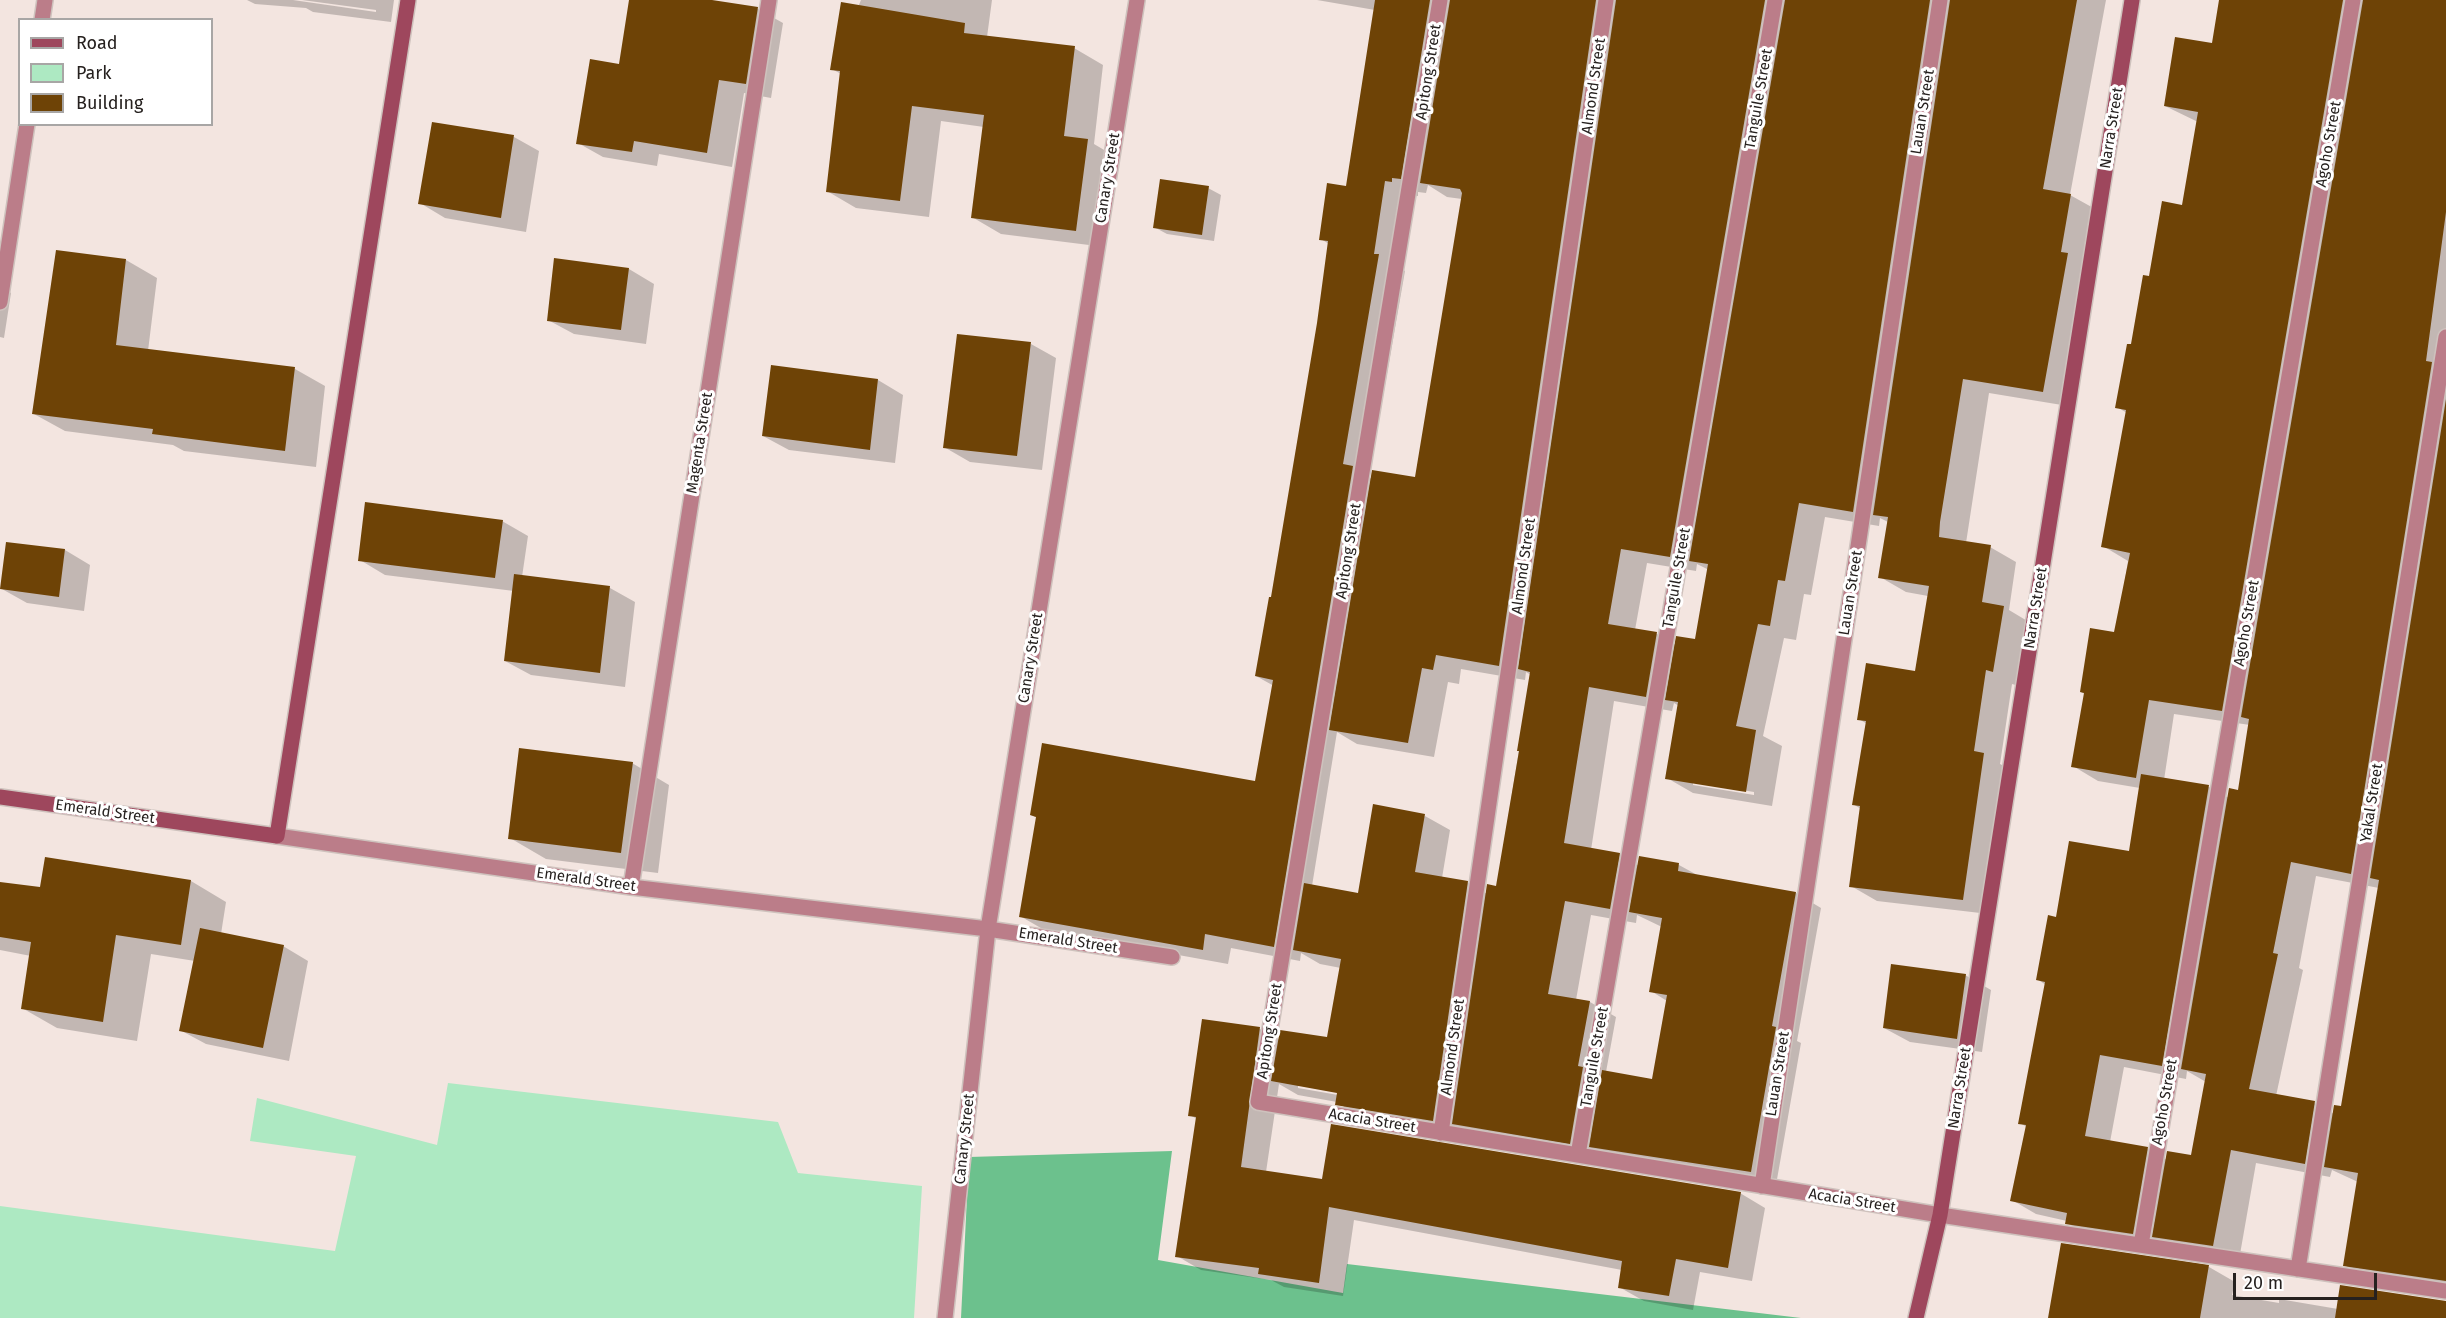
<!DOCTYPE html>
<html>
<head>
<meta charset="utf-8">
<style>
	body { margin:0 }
	#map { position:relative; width:2446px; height:1318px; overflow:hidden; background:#f3e5e0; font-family:"Fira Sans",sans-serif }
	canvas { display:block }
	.legend { position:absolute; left:18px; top:18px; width:195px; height:108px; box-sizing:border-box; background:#fff; border:2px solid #a8a6a5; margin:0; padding:8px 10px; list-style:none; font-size:18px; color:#26211f }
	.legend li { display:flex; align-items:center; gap:12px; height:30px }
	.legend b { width:30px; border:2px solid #a8a6a5 }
	.scale { position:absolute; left:2233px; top:1273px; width:144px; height:27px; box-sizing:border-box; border:3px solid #26211f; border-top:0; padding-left:8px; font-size:18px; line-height:21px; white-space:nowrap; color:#26211f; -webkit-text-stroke:4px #fff; paint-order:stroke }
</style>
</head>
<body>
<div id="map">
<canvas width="2446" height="1318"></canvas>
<ul class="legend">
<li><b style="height:8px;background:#9e475d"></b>Road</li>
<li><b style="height:16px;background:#ade9c2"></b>Park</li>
<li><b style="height:16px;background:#6e4306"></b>Building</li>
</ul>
<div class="scale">20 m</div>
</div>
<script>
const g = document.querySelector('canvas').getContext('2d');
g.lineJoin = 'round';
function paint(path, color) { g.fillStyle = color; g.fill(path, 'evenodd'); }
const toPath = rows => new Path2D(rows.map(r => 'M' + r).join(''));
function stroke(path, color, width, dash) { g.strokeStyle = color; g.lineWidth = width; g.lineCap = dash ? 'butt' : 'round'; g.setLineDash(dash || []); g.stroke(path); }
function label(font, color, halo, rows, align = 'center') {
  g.font = font + ' "Fira Sans",sans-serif'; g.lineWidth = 6; g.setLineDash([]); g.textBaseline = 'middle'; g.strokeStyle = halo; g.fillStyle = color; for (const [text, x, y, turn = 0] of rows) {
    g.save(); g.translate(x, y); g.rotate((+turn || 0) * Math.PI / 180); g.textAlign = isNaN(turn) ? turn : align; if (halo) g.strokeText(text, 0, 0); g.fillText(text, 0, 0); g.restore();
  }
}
const green = toPath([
	[448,1083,778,1122,798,1173,922,1186,914,1318,0,1318,0,1206,335,1251,356,1156,250,1141,257,1098,437,1145]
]);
const forest = toPath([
	[1172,1151,1158,1260,1343,1293,1347,1264,1801,1318,961,1318,969,1157]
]);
const shadow = toPath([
	[247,0,293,0,376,12,376,10,302,0,394,0,391,22,313,12,306,8,255,4],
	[630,0,703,0,758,9,783,23,771,98,744,93,732,167,659,154,657,166,603,157,578,143,620,66],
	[861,0,992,0,987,37,1074,48,1103,65,1094,144,1116,157,1105,247,1001,234,972,217,984,127,941,121,929,217,856,208,827,191,841,74,832,69],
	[1317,0,2106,0,2070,195,2097,210,2068,406,1989,393,1966,543,1990,547,2016,562,2009,610,2029,622,2019,686,2012,684,2000,764,2010,769,1989,914,1877,901,1851,886,1861,809,1853,804,1867,724,1859,719,1916,673,1928,596,1906,592,1880,577,1888,522,1880,518,1879,526,1825,517,1811,595,1804,594,1796,640,1784,638,1763,736,1782,746,1772,806,1693,793,1667,778,1679,706,1674,703,1672,711,1614,701,1591,850,1619,854,1639,866,1679,865,1699,876,1796,893,1821,908,1797,1041,1801,1043,1776,1185,1616,1161,1597,1150,1596,1158,1480,1139,1459,1127,1458,1135,1362,1119,1337,1102,1298,1095,1279,1084,1266,1172,1323,1180,1740,1193,1765,1208,1752,1281,1700,1272,1693,1310,1644,1301,1619,1287,1622,1270,1354,1220,1343,1296,1284,1287,1271,1280,1201,1270,1177,1256,1197,1119,1190,1115,1203,1021,1260,1029,1280,1040,1328,1039,1341,968,1320,964,1301,953,1300,961,1231,948,1228,964,1046,931,1020,916,1038,818,1031,815,1256,783,1274,686,1256,676,1273,599,1318,323,1329,244,1321,239,1348,188,1375,10],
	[1428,185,1447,197,1462,199,1416,479,1372,479,1369,477,1405,271,1400,268,1411,195,1418,196,1418,192,1426,193],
	[1647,563,1696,571,1697,564,1709,570,1696,641,1676,645,1657,634,1635,630],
	[1461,669,1525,680,1526,672,1531,675,1497,887,1487,894,1467,882,1442,878,1450,830,1425,816,1359,894,1312,886,1337,732,1357,744,1434,757,1448,682,1459,684],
	[1693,782,1754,792,1754,795,1693,785],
	[1591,915,1636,923,1637,915,1662,927,1651,991,1667,1001,1653,1080,1606,1072,1616,1017,1590,1002,1576,1000],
	[1298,1084,1344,1093,1344,1096,1298,1088],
	[2221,0,2446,0,2446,1291,2370,1280,2345,1265,2358,1182,2332,1170,2330,1177,2256,1163,2239,1260,2179,1251,2158,1239,2157,1247,2091,1237,2067,1223,2067,1221,2036,1214,2012,1200,2027,1127,2020,1123,2046,985,2037,979,2057,919,2130,853,2140,788,2098,781,2073,766,2085,694,2081,692,2116,633,2128,561,2103,546,2127,413,2117,407,2150,277,2183,207,2198,122,2165,106,2213,45],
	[2174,714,2250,725,2239,791,2229,798,2209,787,2164,780],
	[2316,876,2379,888,2342,1108,2334,1114,2314,1103,2276,1096,2303,970,2299,968],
	[2124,1067,2186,1079,2187,1071,2206,1082,2192,1156,2167,1160,2147,1149,2110,1142],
	[433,123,514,137,539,151,526,232,445,218,420,203],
	[1208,188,1221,195,1214,241,1167,234,1154,227],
	[57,252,126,260,157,278,148,351,295,369,325,386,316,467,184,451,173,445,65,431,34,414],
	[629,269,654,284,646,344,574,334,548,320],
	[0,286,11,293,4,338,0,337],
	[1031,344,1056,358,1042,470,970,462,944,447],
	[772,367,878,380,903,395,895,463,789,450,763,436],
	[502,521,528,536,522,577,610,588,635,602,625,687,531,675,505,661,514,591,385,575,360,560],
	[65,550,90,565,84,611,27,603,2,589],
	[632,763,669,785,658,873,546,859,510,838],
	[191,881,226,902,221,934,283,946,308,961,289,1061,206,1044,180,1030,195,961,151,954,137,1041,57,1028,22,1008,31,956,0,950,0,883,42,889],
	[1965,975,1991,990,1982,1052,1910,1042,1884,1028],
	[2063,1245,2209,1267,2235,1282,2232,1295,2279,1303,2279,1299,2338,1309,2446,1302,2446,1318,2052,1318]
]);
const building = toPath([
	[629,0,712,0,758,7,746,84,719,80,707,153,634,141,632,152,576,144,590,59,619,64],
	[1375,0,1430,0,1401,179,1392,178,1392,182,1385,181,1374,254,1379,254,1343,464,1353,466,1274,947,1205,934,1203,950,1019,917,1036,817,1030,815,1042,743,1255,781,1273,680,1255,676,1269,597,1271,597,1317,323,1328,241,1319,240,1327,183,1346,186],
	[1450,0,1596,0,1499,666,1436,655,1433,670,1422,668,1408,743,1329,730,1372,470,1415,477,1462,193,1460,189,1420,183],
	[1616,0,1765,0,1670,557,1621,549,1608,624,1657,632,1646,697,1589,687,1564,843,1620,853,1610,909,1565,901,1548,994,1590,1001,1578,1066,1583,1067,1570,1144,1452,1124,1487,884,1496,886,1519,751,1517,751,1530,672,1518,669],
	[1785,0,1930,0,1853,512,1799,503,1785,581,1778,580,1770,626,1758,624,1736,726,1756,730,1746,792,1665,779,1678,702,1665,700,1676,636,1695,639,1708,564,1689,561],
	[1950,0,2077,0,2043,189,2071,194,2061,252,2068,253,2043,392,1963,379,1940,522,1939,537,1991,545,1982,602,2004,606,1993,672,1986,670,1974,751,1984,753,1963,900,1849,887,1860,806,1852,805,1866,721,1857,720,1866,663,1915,671,1929,586,1878,578,1888,517,1873,515],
	[2219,0,2343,0,2222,711,2149,700,2136,778,2071,767,2084,693,2080,692,2090,628,2114,632,2130,553,2101,547,2126,410,2115,408,2127,344,2131,344,2143,275,2149,276,2162,201,2182,205,2198,112,2164,106,2175,37,2212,43],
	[2363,0,2446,0,2446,212,2426,361,2432,362,2351,874,2291,862,2273,953,2278,954,2249,1089,2315,1101,2305,1164,2231,1150,2213,1246,2152,1237,2167,1151,2191,1155,2206,1074,2181,1069,2229,788,2238,790,2249,719,2241,717],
	[841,2,965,23,964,33,1075,46,1064,136,1088,139,1076,231,971,218,984,115,912,106,900,201,826,192,840,71,830,70],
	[432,122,514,135,501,218,418,204],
	[1160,179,1209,186,1202,235,1153,228],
	[56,250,126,259,116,345,295,367,285,451,152,434,153,429,32,414],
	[554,258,629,268,621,330,547,321],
	[957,334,1031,342,1017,456,943,448],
	[771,365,878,379,870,450,762,436],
	[2446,399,2446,1281,2343,1266,2358,1173,2324,1167,2334,1105,2341,1106,2379,880,2370,878],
	[365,502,503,520,495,578,358,561],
	[6,542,65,549,59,597,0,589],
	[514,574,610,586,600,673,504,661],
	[519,748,633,762,621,853,508,839],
	[2141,774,2209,785,2162,1066,2100,1055,2085,1136,2148,1147,2133,1234,2065,1224,2067,1213,2010,1201,2026,1125,2018,1124,2045,982,2036,980,2048,915,2056,917,2069,841,2129,851],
	[1373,804,1425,814,1415,872,1468,881,1433,1121,1335,1105,1337,1093,1271,1081,1280,1030,1327,1037,1341,959,1293,950,1304,883,1358,893],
	[1639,856,1679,863,1678,871,1796,892,1772,1026,1776,1027,1751,1172,1589,1147,1602,1070,1652,1079,1667,995,1649,992,1662,918,1629,912],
	[45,857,191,880,181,945,116,935,103,1022,21,1009,31,942,0,937,0,882,40,887],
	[200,928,284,945,263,1048,179,1031],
	[1891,964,1966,974,1957,1039,1883,1028],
	[1202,1019,1260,1027,1241,1167,1322,1179,1331,1124,1741,1192,1728,1268,1676,1259,1669,1296,1618,1288,1622,1261,1329,1207,1319,1283,1258,1274,1259,1268,1175,1257,1196,1117,1188,1116],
	[2061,1243,2209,1265,2200,1318,2048,1318],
	[2340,1285,2446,1301,2446,1318,2335,1318]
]);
const street = toPath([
	[1440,0,1258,1102,1940,1215,2446,1291],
	[42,20,45,0],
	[0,302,27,124],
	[277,836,631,887,988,929,1172,957],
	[631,887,769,0],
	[1441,1133,1606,0],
	[1578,1155,1775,0],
	[1762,1186,1940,0],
	[2141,1245,2353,0],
	[2298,1269,2446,337],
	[945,1318,988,929,1137,0]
]);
const secondary = toPath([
	[0,797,277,836,408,0],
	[1916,1318,1940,1215,2132,0]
]);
const streetNames = [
	["Apitong Street",1429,72,-81],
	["Almond Street",1594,86,-82],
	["Tanguile Street",1759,99,-80],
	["Lauan Street",1923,112,-81],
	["Narra Street",2112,128,-81],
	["Agoho Street",2329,144,-80],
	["Canary Street",1108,178,-81],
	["Magenta Street",700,443,-81],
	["Apitong Street",1349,551,-81],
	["Almond Street",1524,566,-82],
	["Tanguile Street",1677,578,-80],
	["Lauan Street",1851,593,-81],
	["Narra Street",2036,608,-81],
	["Agoho Street",2247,623,-80],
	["Canary Street",1031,658,-81],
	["Yakal Street",2372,803,-81],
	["Emerald Street",105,812,8],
	["Emerald Street",586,880,8],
	["Emerald Street",1068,941,9],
	["Apitong Street",1270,1031,-81],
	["Almond Street",1453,1047,-82],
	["Tanguile Street",1595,1057,-80],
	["Lauan Street",1778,1074,-81],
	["Narra Street",1960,1088,-81],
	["Agoho Street",2165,1102,-80],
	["Acacia Street",1372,1121,9],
	["Canary Street",965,1139,-84],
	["Acacia Street",1852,1201,9]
];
paint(green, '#ade9c2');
paint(forest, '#6cc18d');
paint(shadow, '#0003');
paint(building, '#6e4306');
stroke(street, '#cec2bd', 18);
stroke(secondary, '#cec2bd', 18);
stroke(street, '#bb7d89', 15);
stroke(secondary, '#9e475d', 15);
label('15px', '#26211f', '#fff', streetNames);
</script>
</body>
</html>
